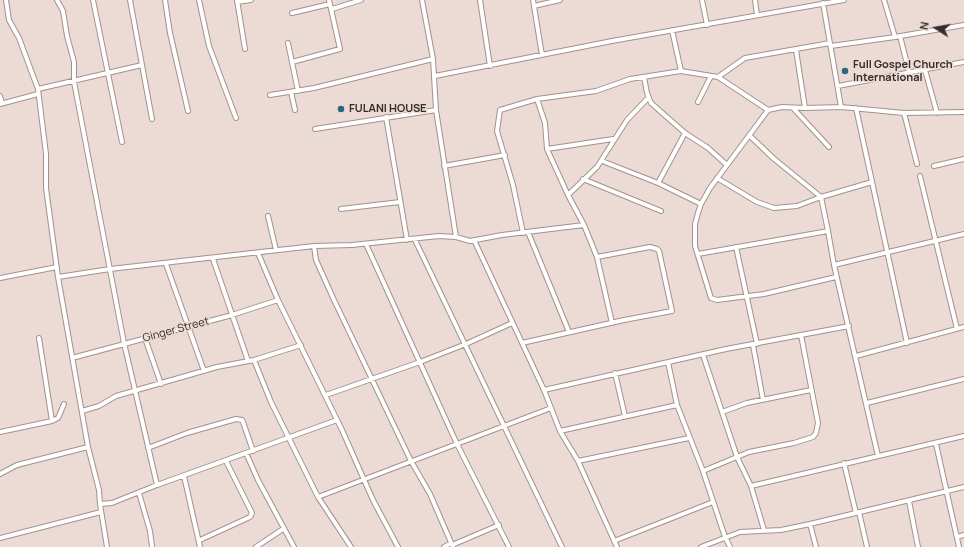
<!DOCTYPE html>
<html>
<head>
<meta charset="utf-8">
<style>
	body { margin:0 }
	#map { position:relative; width:964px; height:547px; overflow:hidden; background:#ecdbd4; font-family:Manrope,sans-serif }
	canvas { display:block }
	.north { position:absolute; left:916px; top:8px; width:40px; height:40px; -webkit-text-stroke:3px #ecdbd4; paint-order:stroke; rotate:281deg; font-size:11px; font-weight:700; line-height:16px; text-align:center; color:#342d2b }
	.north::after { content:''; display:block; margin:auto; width:14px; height:18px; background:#342d2b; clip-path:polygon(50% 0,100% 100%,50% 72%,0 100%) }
</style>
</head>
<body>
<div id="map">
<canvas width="964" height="547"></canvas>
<div class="north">N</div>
</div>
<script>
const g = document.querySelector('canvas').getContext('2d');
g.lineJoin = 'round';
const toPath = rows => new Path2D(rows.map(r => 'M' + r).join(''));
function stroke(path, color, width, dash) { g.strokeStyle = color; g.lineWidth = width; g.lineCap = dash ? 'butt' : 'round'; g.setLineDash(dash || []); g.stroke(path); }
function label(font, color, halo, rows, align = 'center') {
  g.font = font + ' Manrope,sans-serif'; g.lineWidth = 3; g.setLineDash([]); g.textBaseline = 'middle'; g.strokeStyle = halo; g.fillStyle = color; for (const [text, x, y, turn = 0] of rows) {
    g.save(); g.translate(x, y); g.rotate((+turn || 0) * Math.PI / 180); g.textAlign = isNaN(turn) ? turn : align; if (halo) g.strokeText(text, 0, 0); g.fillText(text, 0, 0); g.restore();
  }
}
const street = toPath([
	[6,0,9,20,19,38,38,89,46,154,46,188,58,277,88,447,99,490,100,504,107,547],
	[57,0,63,11,67,36,74,62,74,82,124,343,157,485],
	[93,0,122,142],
	[130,0,152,119],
	[165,0,170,33,188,111],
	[199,0,209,46,236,118],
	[237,0,245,49],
	[422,0,433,59,436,110,456,237],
	[480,0,490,66],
	[533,0,542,55],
	[702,0,707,25],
	[755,0,757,15],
	[884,0,895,37],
	[237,2,251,0],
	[823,3,841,107],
	[534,6,560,0],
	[332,9,361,0],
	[292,13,330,4],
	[672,30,681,71],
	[900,36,909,72],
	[288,43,298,91],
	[831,46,895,37,964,25],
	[796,50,805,108],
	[292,62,340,49,329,0],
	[925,70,937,113],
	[435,76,612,41,844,0],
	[644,77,647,93,651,103,685,133,708,148,727,165],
	[718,77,745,58,830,43],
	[838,86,964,62],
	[38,89,142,65],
	[291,92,295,110],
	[270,95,314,88,433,59],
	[0,96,2,103],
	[537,99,545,123,547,149,568,195,584,225,597,257,612,323],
	[698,102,711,76],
	[0,104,38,94],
	[793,108,829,147],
	[856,108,907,343],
	[904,113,917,164],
	[386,117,407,240],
	[315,129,436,110],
	[547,149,613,139],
	[602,161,658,183,701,204],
	[444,166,505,155],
	[934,166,964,159],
	[920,176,957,329],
	[717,178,757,202,774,208,797,206,821,197,773,158,749,135],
	[583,179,661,211],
	[658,183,685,133],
	[568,195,597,167,627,120,648,98],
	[341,209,400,202],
	[268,216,276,250],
	[828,231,821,197,872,182],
	[528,232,569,332],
	[523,233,513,185,497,131,500,110,537,99,596,91,630,79,681,71,718,77,768,110],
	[415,240,562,547],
	[474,240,544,390,560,431,578,461,617,547],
	[366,244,457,444,509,547],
	[314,246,316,260,334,300,411,461,430,494,453,547],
	[736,247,757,344],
	[258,253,278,300,342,430,373,500,398,547],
	[698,254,828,231,834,265],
	[213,259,248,361],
	[166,264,204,371],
	[58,277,110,269,314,246,352,245,439,236,456,237,470,241,502,235,584,225],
	[836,277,764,294,717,300,711,298,695,246,695,224,698,213,701,204,710,188,768,110,782,107,805,108,841,107,904,113,964,112],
	[0,278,57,267],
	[39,338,52,421],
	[145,338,161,384],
	[522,343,624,320,672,311,659,251,657,249,650,247,597,257],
	[753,345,763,400],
	[703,355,737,457,751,486,764,530],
	[856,356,964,327],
	[72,358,232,315,278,300],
	[254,360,271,402,318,497,351,547],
	[668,362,677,405,703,471,725,537,730,547],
	[615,373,625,416],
	[544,390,726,349,849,326],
	[326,395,420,362,466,344,512,323],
	[867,403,964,379],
	[82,411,99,406,116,396,217,367,254,360,301,345],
	[722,412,747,403,811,390],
	[560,431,677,405],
	[0,432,52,421,58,418,64,404],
	[936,444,959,547],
	[148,448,187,433,236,419,242,420,243,422,253,451],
	[246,453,258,480,294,547],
	[878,456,834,265,964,234],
	[578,461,689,438],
	[844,463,856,513],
	[703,471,749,452,794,443,813,437,816,433,818,423,801,335],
	[0,474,17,465,88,447],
	[184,476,200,547],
	[751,486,964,436],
	[139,493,150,531,152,547],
	[318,497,551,408],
	[909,501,918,547],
	[100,504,112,503,157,485,337,420],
	[859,512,867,547],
	[810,524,816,547],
	[957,537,964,535],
	[0,538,101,512],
	[200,540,250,517,252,513,226,461],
	[614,541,713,502],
	[452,545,499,525],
	[256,547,283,529],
	[444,547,451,543],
	[701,547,740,532,781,530,810,524,964,487]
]);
const markers = [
	[845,71,4,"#2d6680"],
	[341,109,4,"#2d6680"]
];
const poiNames = [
	["Full Gospel Church",853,65],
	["International",853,78],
	["FULANI HOUSE",349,109]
];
const streetNames = [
	["Ginger Street",176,330,-15]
];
stroke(street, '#a2928c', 6);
stroke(street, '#fff', 4);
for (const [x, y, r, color] of markers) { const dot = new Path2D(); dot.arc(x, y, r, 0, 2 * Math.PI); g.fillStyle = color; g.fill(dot); stroke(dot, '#ecdbd4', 1.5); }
label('bold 11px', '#342d2b', '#ecdbd4', poiNames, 'left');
label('11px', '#342d2b', '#ecdbd4', streetNames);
</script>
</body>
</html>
